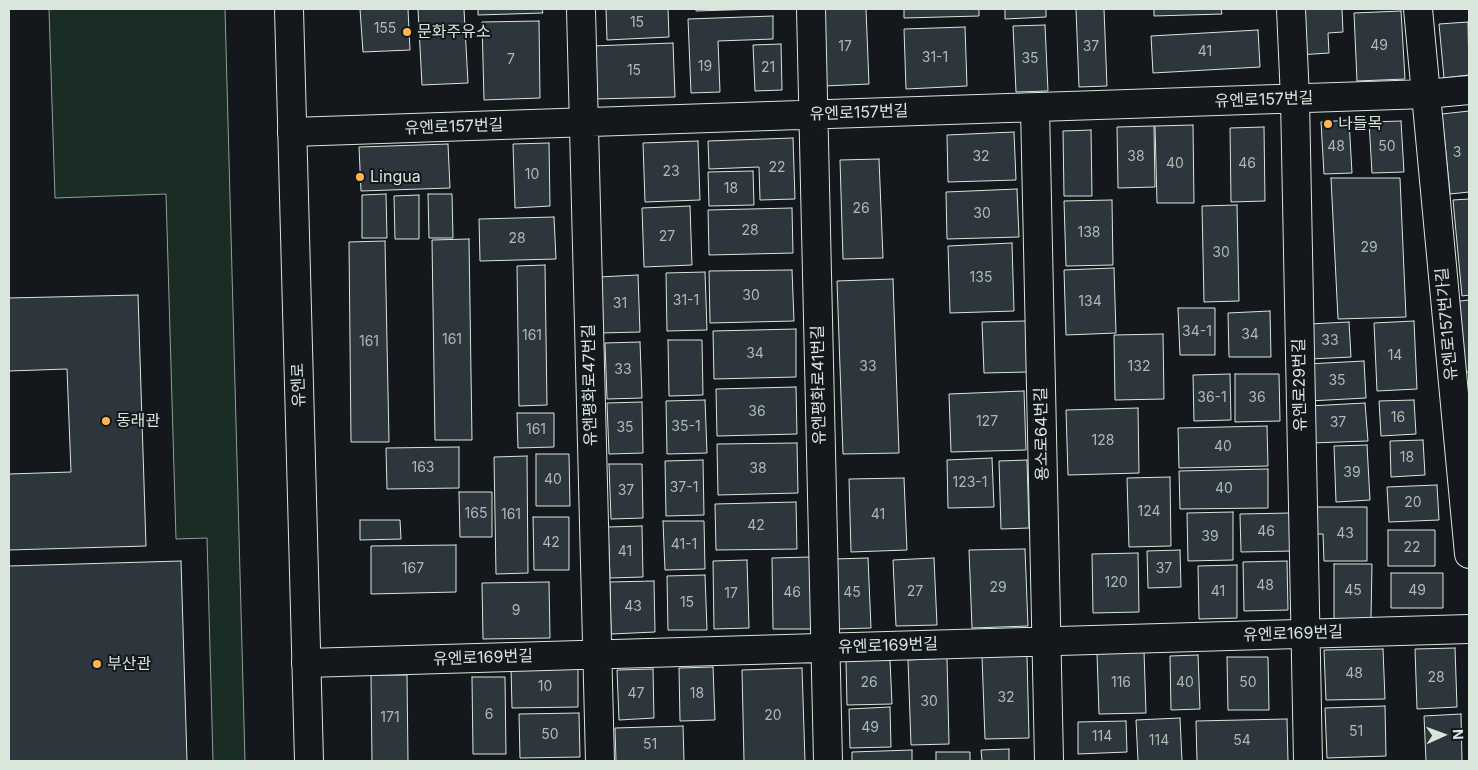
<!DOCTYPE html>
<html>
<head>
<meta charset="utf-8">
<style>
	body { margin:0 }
	#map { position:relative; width:1478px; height:770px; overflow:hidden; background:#14181c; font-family:Inter,sans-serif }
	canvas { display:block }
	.frame { position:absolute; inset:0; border:10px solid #d8e6dc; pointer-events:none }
	.north { position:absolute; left:1418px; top:710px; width:50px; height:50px; -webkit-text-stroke:4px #14181c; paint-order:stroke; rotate:88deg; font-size:14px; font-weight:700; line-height:20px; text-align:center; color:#d8e6dc }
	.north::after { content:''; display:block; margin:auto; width:18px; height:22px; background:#d8e6dc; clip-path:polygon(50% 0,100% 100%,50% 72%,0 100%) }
</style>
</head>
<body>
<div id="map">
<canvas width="1478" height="770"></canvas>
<div class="frame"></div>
<div class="north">N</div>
</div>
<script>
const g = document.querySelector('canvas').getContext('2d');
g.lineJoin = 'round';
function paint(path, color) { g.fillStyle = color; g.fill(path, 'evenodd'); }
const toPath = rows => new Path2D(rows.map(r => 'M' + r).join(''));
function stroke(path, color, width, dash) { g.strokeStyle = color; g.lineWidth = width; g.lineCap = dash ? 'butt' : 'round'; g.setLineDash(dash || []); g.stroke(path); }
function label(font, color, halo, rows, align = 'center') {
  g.font = font + ' Inter,"Noto Sans KR",sans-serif'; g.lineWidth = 4; g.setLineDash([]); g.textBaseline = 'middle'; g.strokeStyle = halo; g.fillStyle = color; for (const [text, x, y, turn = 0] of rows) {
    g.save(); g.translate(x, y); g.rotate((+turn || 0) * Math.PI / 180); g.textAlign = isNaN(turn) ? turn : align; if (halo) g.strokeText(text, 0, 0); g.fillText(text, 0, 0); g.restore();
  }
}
const green = toPath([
	[49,9,225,9,245,761,213,761,207,538,176,539,166,194,55,198,49,9]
]);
const building = toPath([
	[360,9,408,9,410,50,363,52,360,9],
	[418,9,464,9,468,83,422,85,418,9],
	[478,9,542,9,543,13,478,15,478,9],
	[606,9,668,9,669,37,607,40,606,9],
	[696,9,758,9,696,11,696,9],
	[821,9,866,9,869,84,824,86,821,9],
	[904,9,979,9,979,16,904,18,904,9],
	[1005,9,1046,9,1046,17,1005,19,1005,9],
	[1076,9,1104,9,1107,86,1079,87,1076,9],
	[1154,9,1221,9,1222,14,1154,16,1154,9],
	[1296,9,1342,9,1343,32,1328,33,1329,53,1298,55,1296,9],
	[1401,11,1405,79,1357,81,1354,13,1401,11],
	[773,16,773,39,718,41,720,92,691,93,688,19,773,16],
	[539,21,540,98,484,100,482,22,539,21],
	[1468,22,1469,75,1444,78,1439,24,1468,22],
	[1045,25,1048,91,1016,92,1013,26,1045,25],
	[965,27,967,86,906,89,904,29,965,27],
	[1258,30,1260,67,1153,73,1151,36,1258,30],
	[673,43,675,97,594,99,592,46,673,43],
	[781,44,782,90,755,91,753,45,781,44],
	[1469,111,1469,192,1450,194,1442,114,1469,111],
	[1349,120,1352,173,1324,174,1321,122,1349,120],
	[1401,121,1404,172,1372,173,1369,122,1401,121],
	[1193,125,1194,203,1157,203,1155,126,1193,125],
	[1154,126,1155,187,1118,188,1117,127,1154,126],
	[1264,127,1265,201,1231,202,1230,128,1264,127],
	[1091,130,1092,196,1064,196,1063,131,1091,130],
	[1014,132,1016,180,948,182,947,135,1014,132],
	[793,138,795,199,760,200,759,167,709,169,708,141,793,138],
	[698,141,700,200,645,202,643,143,698,141],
	[549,143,550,206,515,208,513,144,549,143],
	[448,144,450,188,361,191,359,147,448,144],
	[879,159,883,258,843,259,840,160,879,159],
	[753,171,754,205,709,206,708,172,753,171],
	[1331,178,1400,178,1406,317,1338,319,1331,178],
	[1017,189,1019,237,947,239,946,192,1017,189],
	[386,194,387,238,362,238,362,195,386,194],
	[428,194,452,194,453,238,429,238,428,194],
	[419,195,419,239,395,239,394,196,419,195],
	[1469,199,1469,295,1462,296,1453,200,1469,199],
	[1112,200,1113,265,1066,266,1064,201,1112,200],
	[1237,205,1239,301,1204,302,1202,206,1237,205],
	[690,206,692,265,644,267,642,208,690,206],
	[792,208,793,253,709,255,708,210,792,208],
	[554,217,556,259,480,261,479,219,554,217],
	[469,239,472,440,435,440,432,240,469,239],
	[385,241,389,442,351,442,349,242,385,241],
	[1012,243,1014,311,950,313,948,246,1012,243],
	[545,265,547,405,519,406,517,266,545,265],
	[1114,268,1116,333,1066,335,1064,270,1114,268],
	[792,270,794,321,710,323,709,271,792,270],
	[705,272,707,330,667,331,666,273,705,272],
	[638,275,640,332,601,333,599,277,638,275],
	[893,279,899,453,843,454,837,281,893,279],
	[138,295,146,546,9,550,9,474,71,472,67,369,9,371,9,298,138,295],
	[1469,300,1469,372,1461,373,1453,302,1469,300],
	[1178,308,1215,308,1215,355,1180,355,1178,308],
	[1270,311,1271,357,1229,357,1228,313,1270,311],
	[1026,321,1027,372,984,373,982,322,1026,321],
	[1414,321,1417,389,1377,391,1374,323,1414,321],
	[1349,322,1351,357,1310,359,1309,324,1349,322],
	[796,329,796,377,714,379,713,331,796,329],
	[1163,334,1164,399,1115,400,1114,335,1163,334],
	[668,340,702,340,703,395,669,396,668,340],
	[640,342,642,398,607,399,605,343,640,342],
	[1364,361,1366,398,1309,401,1307,364,1364,361],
	[1230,374,1231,420,1194,421,1193,375,1230,374],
	[1235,374,1279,374,1280,421,1235,422,1235,374],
	[796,387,797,434,717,436,716,389,796,387],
	[1024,391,1026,450,951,452,949,394,1024,391],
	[705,400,707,453,667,454,666,401,705,400],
	[1414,400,1416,434,1381,436,1379,401,1414,400],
	[642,402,643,453,609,454,607,403,642,402],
	[1365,403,1368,441,1311,443,1309,406,1365,403],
	[1138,408,1139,473,1068,475,1066,410,1138,408],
	[517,413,554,413,554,447,518,448,517,413],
	[1267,426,1268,466,1179,468,1178,428,1267,426],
	[1423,440,1425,475,1391,477,1390,441,1423,440],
	[797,443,798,493,718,495,717,444,797,443],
	[1367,445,1370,500,1336,502,1334,446,1367,445],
	[459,447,459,488,387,489,386,448,459,447],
	[536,454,569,454,570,506,536,506,536,454],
	[527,456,528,573,496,574,494,457,527,456],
	[992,458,994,507,948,508,947,460,992,458],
	[703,460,704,515,666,516,665,461,703,460],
	[1027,460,1029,528,1001,529,999,461,1027,460],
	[609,464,642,464,643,518,611,519,609,464],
	[1268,469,1268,508,1180,509,1179,471,1268,469],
	[1170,477,1171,546,1129,547,1127,478,1170,477],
	[904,478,907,550,851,552,849,479,904,478],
	[1437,485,1439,520,1389,522,1387,487,1437,485],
	[459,492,492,492,492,537,460,537,459,492],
	[796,502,797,549,716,550,715,504,796,502],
	[1317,507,1367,507,1367,561,1324,561,1323,534,1317,534,1317,507],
	[1233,512,1233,560,1188,561,1187,513,1233,512],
	[1291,513,1292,551,1241,552,1240,514,1291,513],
	[533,517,569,517,569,570,534,570,533,517],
	[360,520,400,520,401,539,360,540,360,520],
	[663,521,704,521,705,569,665,570,663,521],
	[642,526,643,577,610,578,608,527,642,526],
	[1388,530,1435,530,1435,566,1388,566,1388,530],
	[456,545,456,592,371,594,371,546,456,545],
	[1025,549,1028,626,972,628,969,550,1025,549],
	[1180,550,1181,587,1148,588,1147,551,1180,550],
	[1138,553,1139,612,1093,613,1092,554,1138,553],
	[811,557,813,629,773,629,772,558,811,557],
	[868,558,871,628,836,629,834,559,868,558],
	[934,558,937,625,896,626,893,560,934,558],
	[747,560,749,628,714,629,713,561,747,560],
	[181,561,187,761,9,761,9,566,181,561],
	[1287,561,1288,610,1244,611,1243,562,1287,561],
	[1334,564,1372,564,1371,618,1334,619,1334,564],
	[1237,565,1237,618,1199,619,1198,566,1237,565],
	[1391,573,1443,573,1443,608,1391,608,1391,573],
	[705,575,707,630,668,630,667,576,705,575],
	[654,581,655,632,611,634,610,582,654,581],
	[549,582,550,638,483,639,482,583,549,582],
	[1455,648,1457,707,1417,709,1415,649,1455,648],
	[1383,649,1385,699,1326,700,1324,650,1383,649],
	[1144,651,1146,713,1099,714,1097,653,1144,651],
	[1198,655,1200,709,1171,710,1170,656,1198,655],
	[1027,656,1029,738,985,739,982,657,1027,656],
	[1227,657,1268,657,1269,710,1228,710,1227,657],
	[947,658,949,744,911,745,908,660,947,658],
	[890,660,892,704,847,705,846,661,890,660],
	[578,666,578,707,512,708,511,667,578,666],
	[713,667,715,720,680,721,679,668,713,667],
	[802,668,805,761,744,761,742,670,802,668],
	[653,669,654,718,619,720,617,670,653,669],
	[371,675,407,675,408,761,372,761,371,675],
	[472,677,505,677,506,754,473,754,472,677],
	[1385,706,1386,756,1327,758,1325,708,1385,706],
	[890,707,891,747,850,748,849,709,890,707],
	[579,713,580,757,520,758,519,714,579,713],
	[1461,714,1462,761,1426,761,1424,716,1461,714],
	[1180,718,1182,761,1138,761,1136,720,1180,718],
	[1287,719,1288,761,1197,761,1196,721,1287,719],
	[1126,721,1127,752,1078,754,1078,722,1126,721],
	[683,726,684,761,616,761,615,728,683,726],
	[1009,749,1009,761,982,761,981,750,1009,749],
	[912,750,912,761,852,761,852,752,912,750],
	[936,752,970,752,970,761,936,761,936,752]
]);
const minor = toPath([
	[581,9,600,761],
	[811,9,828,761],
	[1291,9,1295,99,1308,761],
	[1418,9,1469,554],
	[1035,108,1049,761],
	[292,132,1426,94,1469,90],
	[306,663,1469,629]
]);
const major = toPath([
	[289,9,309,761]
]);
const markers = [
	[407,32,5,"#ffb74d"],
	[1328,124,5,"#ffb74d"],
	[360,177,5,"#ffb74d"],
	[106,421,5,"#ffb74d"],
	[97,664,5,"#ffb74d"]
];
const numberNames = [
	["15",637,23],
	["155",385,29],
	["49",1379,46],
	["17",845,47],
	["37",1091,47],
	["41",1205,52],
	["31-1",935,58],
	["35",1030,59],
	["7",511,60],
	["19",705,67],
	["21",768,68],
	["15",634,71],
	["48",1336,147],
	["50",1387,147],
	["3",1457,153],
	["32",981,157],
	["38",1136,157],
	["40",1175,164],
	["46",1247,164],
	["22",777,168],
	["23",671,172],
	["10",532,175],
	["18",731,189],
	["26",861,209],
	["30",982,214],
	["28",750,231],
	["138",1089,233],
	["27",667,237],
	["28",517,239],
	["29",1369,248],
	["30",1221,253],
	["135",981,278],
	["30",751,296],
	["31-1",686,301],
	["134",1090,302],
	["31",620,304],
	["34-1",1197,332],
	["34",1250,335],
	["161",532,336],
	["161",452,340],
	["33",1330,341],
	["161",369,342],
	["34",755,354],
	["14",1395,356],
	["33",868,367],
	["132",1139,367],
	["33",623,370],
	["35",1337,381],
	["36-1",1212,398],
	["36",1257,398],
	["36",757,412],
	["16",1398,418],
	["127",987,422],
	["37",1338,423],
	["35-1",686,427],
	["35",625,428],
	["161",536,430],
	["128",1103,441],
	["40",1223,447],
	["18",1407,458],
	["163",423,468],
	["38",758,469],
	["39",1352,473],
	["40",553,480],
	["123-1",970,483],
	["37-1",684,488],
	["40",1224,489],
	["37",626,491],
	["20",1413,503],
	["124",1149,512],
	["165",476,514],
	["161",511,515],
	["41",878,515],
	["42",756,526],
	["46",1266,532],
	["43",1345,534],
	["39",1210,537],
	["42",551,543],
	["41-1",684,545],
	["22",1412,548],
	["41",625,552],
	["167",413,569],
	["37",1164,569],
	["120",1116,583],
	["48",1265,586],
	["29",998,588],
	["45",1353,591],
	["49",1417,591],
	["27",915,592],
	["41",1218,592],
	["46",792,593],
	["45",852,593],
	["17",731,594],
	["15",687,603],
	["43",633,607],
	["9",516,611],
	["48",1354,674],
	["28",1436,678],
	["26",869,683],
	["116",1121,683],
	["40",1185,683],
	["50",1248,683],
	["10",545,687],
	["47",636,694],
	["18",697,694],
	["32",1006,698],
	["30",929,702],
	["6",489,715],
	["20",773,716],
	["171",390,718],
	["49",870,728],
	["51",1356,732],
	["50",550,735],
	["114",1102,737],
	["114",1159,741],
	["54",1242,741],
	["51",650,745]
];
const poiNames = [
	["문화주유소",417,32],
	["나들목",1338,124],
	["Lingua",370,177],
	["동래관",116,421],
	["부산관",107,664]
];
const streetNames = [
	["유엔로157번길",1264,100,-2],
	["유엔로157번길",859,113,-2],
	["유엔로157번길",454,127,-2],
	["유엔로157번가길",1447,324,-95],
	["유엔로",299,385,-92],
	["유엔평화로47번길",590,385,-91],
	["유엔평화로41번길",819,385,-91],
	["유엔로29번길",1300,385,-91],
	["용소로64번길",1042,434,-91],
	["유엔로169번길",1293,634,-2],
	["유엔로169번길",888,646,-2],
	["유엔로169번길",483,658,-2]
];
paint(green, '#1a2d24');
stroke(green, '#939e99', 1);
paint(building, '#2c363c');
stroke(building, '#d8e6dc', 1);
stroke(minor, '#d8e6dc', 30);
stroke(major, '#d8e6dc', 30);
stroke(minor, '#14181c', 28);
stroke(major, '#14181c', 28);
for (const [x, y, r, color] of markers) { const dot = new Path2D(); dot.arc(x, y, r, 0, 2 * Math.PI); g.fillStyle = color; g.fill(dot); stroke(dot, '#14181c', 2); }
label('14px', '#adbab4', null, numberNames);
label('16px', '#d8e6dc', '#14181c', poiNames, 'left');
label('16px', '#d8e6dc', '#14181c', streetNames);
</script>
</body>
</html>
